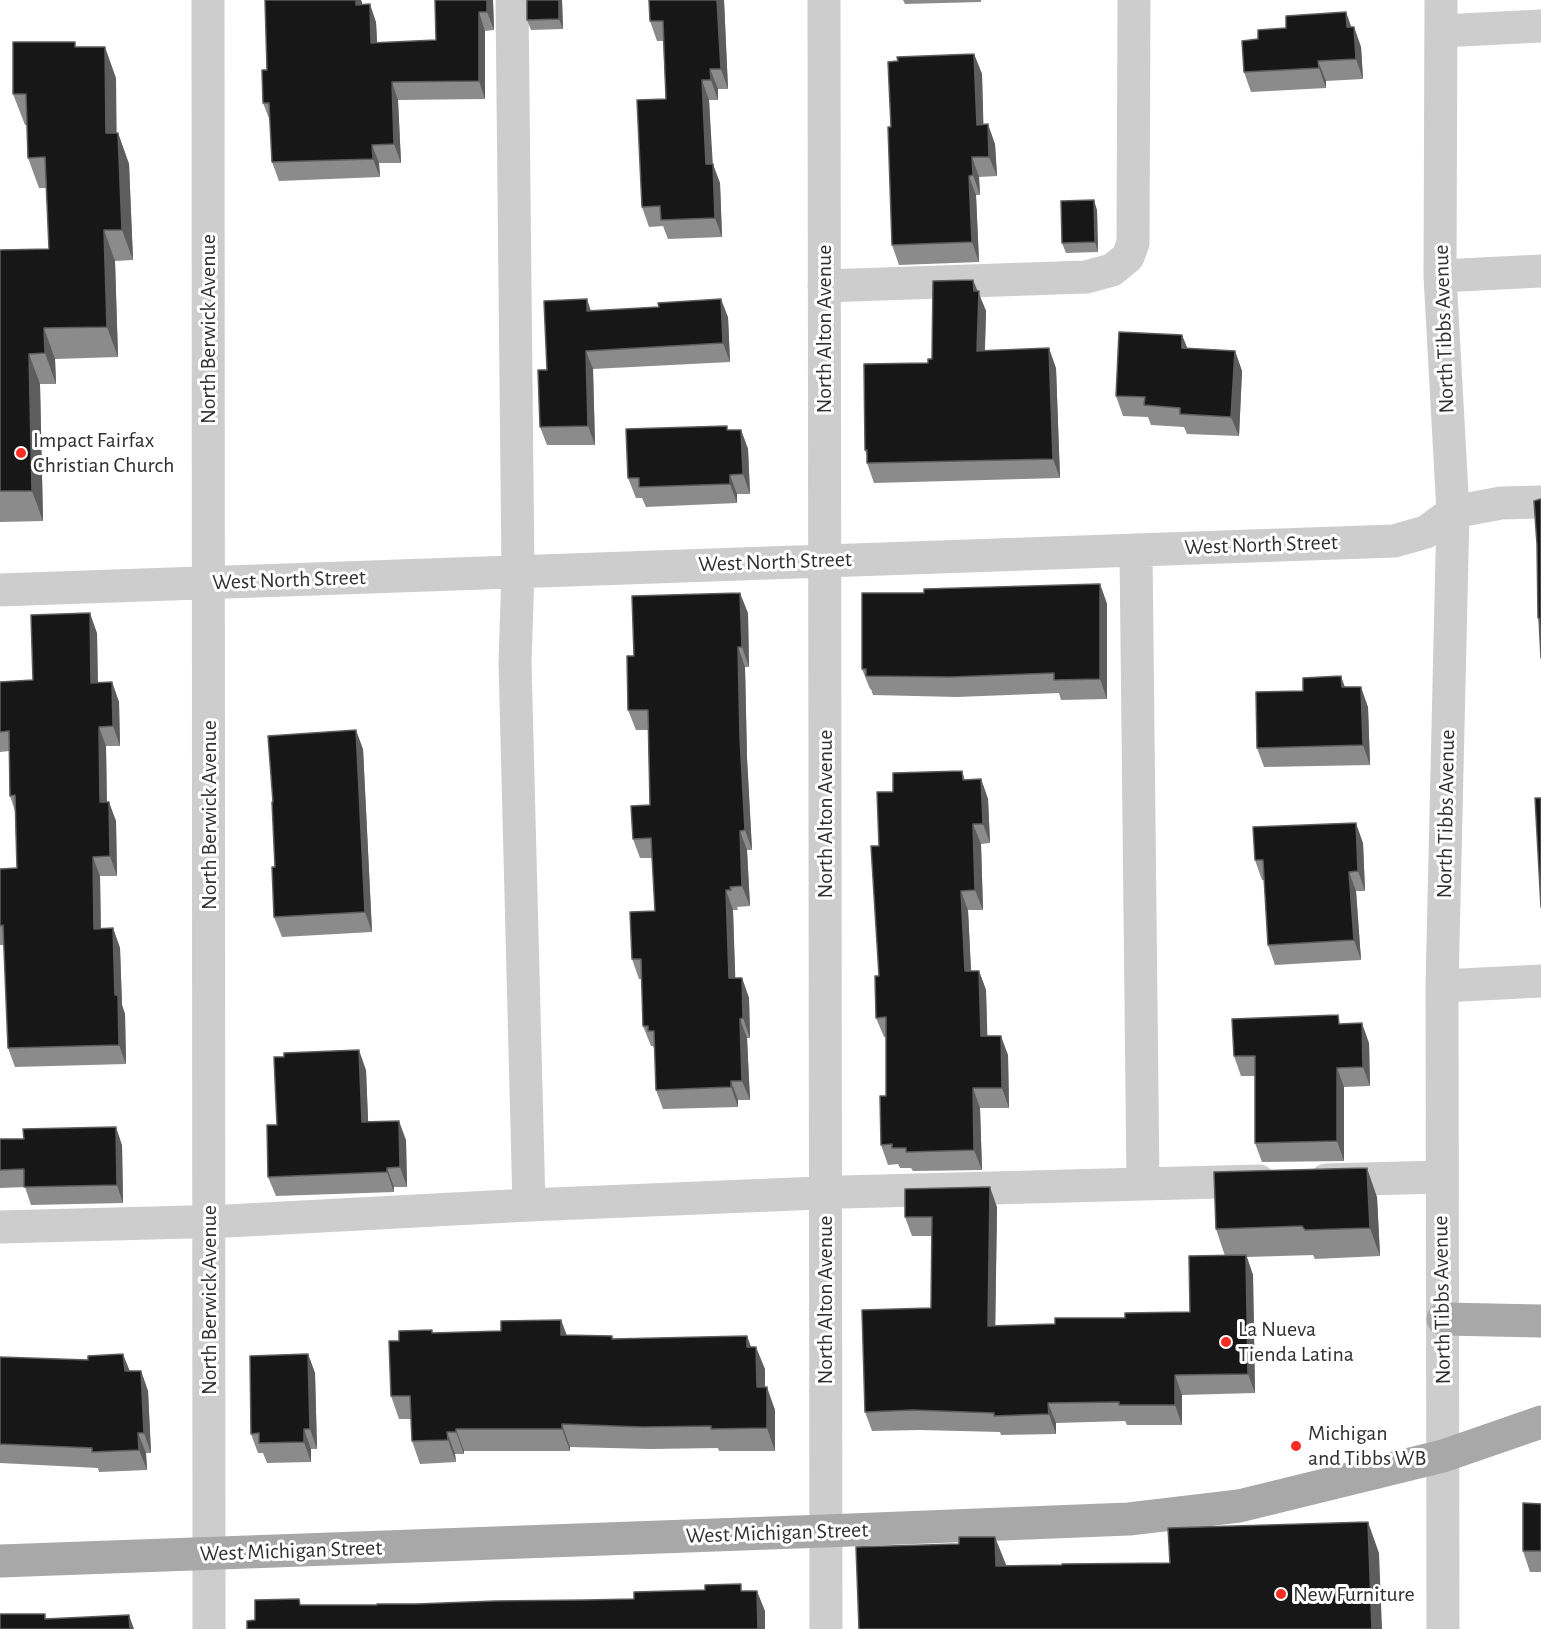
<!DOCTYPE html>
<html>
<head>
<meta charset="utf-8">
<style>
	body { margin:0 }
	canvas { display:block; background:#fff }
</style>
</head>
<body>
<canvas width="1541" height="1629"></canvas>
<script>
const g = document.querySelector('canvas').getContext('2d');
g.lineJoin = 'round';
const toPath = rows => new Path2D(rows.map(r => 'M' + r).join(''));
function stroke(path, color, width, dash) { g.strokeStyle = color; g.lineWidth = width; g.lineCap = dash ? 'butt' : 'round'; g.setLineDash(dash || []); g.stroke(path); }
function paint(path, color) { g.fillStyle = color; g.fill(path, 'evenodd'); }
function label(font, color, halo, rows, align = 'center') {
  g.font = font + ' "Alegreya Sans",sans-serif'; g.lineWidth = 6; g.setLineDash([]); g.textBaseline = 'middle'; g.strokeStyle = halo; g.fillStyle = color; for (const [text, x, y, turn = 0] of rows) {
    g.save(); g.translate(x, y); g.rotate((+turn || 0) * Math.PI / 180); g.textAlign = isNaN(turn) ? turn : align; if (halo) g.strokeText(text, 0, 0); g.fillText(text, 0, 0); g.restore();
  }
}
const minor = toPath([
	[208,0,209,1629],
	[512,0,518,572,515,662,529,1205],
	[824,0,826,1629],
	[1441,0,1440,276,1453,512,1442,986,1443,1629],
	[1441,31,1541,26],
	[1440,276,1541,271],
	[824,286,1086,277,1112,270,1128,257,1133,243,1134,0],
	[1136,550,1143,1184,1259,1181],
	[0,590,1394,541,1426,532,1453,512,1501,503,1541,502],
	[1442,986,1541,981],
	[1326,1180,1442,1177],
	[0,1227,227,1221,529,1205,843,1192,1143,1184]
]);
const major = toPath([
	[1443,1319,1541,1321],
	[0,1561,825,1531,1129,1519,1239,1506,1443,1456,1541,1422]
]);
const wall = toPath([
	[265,0,361,0,362,5,376,22,377,43,436,40,493,0,494,30,485,31,485,99,398,100,401,163,379,163,380,177,279,181,272,162,270,121,263,103,267,70],
	[562,0,563,29,531,30,527,20],
	[649,0,724,0,728,89,718,89,718,100,709,100,712,164,720,183,722,237,668,239,663,226,649,227,642,207,666,99,663,41,657,41,650,21],
	[903,0,981,0,981,2,905,4],
	[1346,12,1351,27,1354,27,1361,47,1363,79,1326,81,1326,88,1251,92,1244,72,1258,39,1286,28],
	[76,47,116,78,116,133,118,133,129,164,133,260,115,261,118,357,55,359,56,384,40,384,43,521,0,522,0,250,49,249,47,188,39,188,28,158,27,125,25,125,13,94],
	[974,54,982,74,983,124,995,144,997,176,979,177,980,195,976,195,979,262,899,265,892,245,891,127],
	[1097,210,1098,252,1066,253,1062,243],
	[978,291,986,311,985,351,1056,368,1060,478,874,483,867,463,867,456,865,450,928,363,932,359],
	[591,311,728,317,730,362,593,369,595,445,547,445,540,427,547,370],
	[1182,335,1187,348,1235,351,1242,371,1239,436,1187,434,1184,427,1151,425,1148,417,1123,416,1116,396],
	[729,430,741,430,748,449,750,494,737,494,737,503,646,507,642,498,636,498,628,478],
	[1100,584,1107,604,1107,699,1061,700,1059,693,957,697,873,695,871,689,870,689,862,669,924,593],
	[748,613,749,667,745,667,747,758,752,850,747,850,750,906,737,907,738,910,733,910,735,978,742,978,749,998,750,1038,747,1038,750,1100,738,1100,738,1107,663,1109,656,1090,655,1051,653,1046,651,1046,643,1026,642,979,639,979,632,959,655,911,653,858,640,858,633,839,650,805,648,730,636,730,628,710,634,656],
	[97,633,98,682,112,682,119,702,120,746,106,746,107,802,116,821,117,876,100,876,101,929,113,928,120,948,122,1005,125,1014,126,1064,15,1067,8,1048,4,945,0,945,0,869,17,868,15,811,10,796,9,751,0,752,0,682,33,680],
	[1345,687,1368,707,1370,765,1264,767,1257,748,1303,691],
	[363,749,372,932,282,937,274,917,275,867,273,802],
	[962,771,965,780,981,779,988,799,990,843,981,844,983,910,968,910,971,971,979,971,986,990,987,1036,1008,1055,1009,1108,980,1108,982,1170,913,1171,911,1168,900,1168,898,1164,888,1165,881,1145,886,1096,886,1037,884,1037,876,1018,893,792],
	[1363,843,1365,891,1356,891,1361,960,1275,965,1268,945,1264,880,1262,880,1255,860],
	[1341,1024,1369,1043,1370,1086,1344,1087,1344,1161,1262,1162,1255,1143,1255,1076,1241,1076,1234,1056],
	[366,1070,368,1122,406,1140,407,1187,394,1187,394,1192,276,1196,268,1177,277,1125],
	[0,1139,24,1139,122,1145,123,1203,31,1205,25,1187,0,1188],
	[1377,1197,1380,1256,1315,1259,1313,1255,1247,1257,1253,1275,1255,1393,1182,1395,1182,1425,1127,1425,1125,1421,1056,1423,1056,1434,1001,1435,1000,1432,920,1430,872,1431,865,1412,931,1308,932,1236,912,1236,905,1217,997,1207,995,1326,1055,1324,1190,1312,1225,1256,1216,1229],
	[561,1320,567,1335,612,1336,613,1339,747,1336,751,1347,765,1369,765,1387,775,1410,775,1451,719,1451,718,1448,650,1449,570,1447,570,1451,464,1451,464,1454,455,1454,456,1462,420,1464,412,1441,411,1419,399,1419,391,1396,433,1333,501,1331],
	[308,1354,315,1373,317,1449,311,1449,311,1462,267,1463,263,1453,258,1453,251,1434],
	[0,1357,130,1371,141,1371,148,1391,151,1453,146,1453,147,1470,99,1472,98,1468,0,1463],
	[1541,1504,1541,1572,1530,1572,1523,1551]
]);
const shadedWall = toPath([
	[356,0,361,0,362,2,363,23,356,5],
	[487,0,493,0,494,30,487,12],
	[559,0,562,0,563,29,559,19],
	[717,0,724,0,728,89,721,69],
	[370,4,376,22,378,61,371,43],
	[479,12,485,31,485,99,479,81],
	[1346,12,1353,32,1347,27],
	[1354,27,1361,47,1363,79,1356,59],
	[105,47,116,78,117,164,106,133],
	[974,54,982,74,984,144,977,125],
	[1318,61,1326,81,1326,88,1319,68],
	[710,69,718,89,718,100,711,80],
	[702,80,709,100,714,184,706,164],
	[392,82,398,100,401,163,394,144],
	[988,124,995,144,997,176,989,157],
	[118,133,129,164,133,260,122,230],
	[372,145,379,163,380,177,373,159],
	[972,157,979,177,980,195,973,175],
	[713,164,720,183,722,237,715,218],
	[969,176,976,195,979,262,972,242],
	[1094,200,1097,210,1098,252,1095,242],
	[104,230,115,261,118,357,107,327],
	[973,280,986,311,984,371,977,351],
	[587,299,593,317,587,311],
	[721,299,728,317,730,362,723,343],
	[44,328,55,359,56,384,45,353],
	[1182,335,1190,355,1182,348],
	[1049,348,1056,368,1060,478,1053,459],
	[586,351,593,369,595,445,588,426],
	[1235,351,1242,371,1239,436,1231,417],
	[29,354,40,384,43,521,32,491],
	[741,430,748,449,750,494,743,474],
	[730,475,737,494,737,503,730,484],
	[1100,584,1107,604,1107,699,1100,679],
	[740,593,748,613,749,667,742,647],
	[90,613,97,633,98,702,91,683],
	[738,647,745,667,747,758,752,850,745,830,740,738],
	[1341,676,1348,696,1342,687],
	[112,682,119,702,120,746,113,726],
	[1361,687,1368,707,1370,765,1363,745],
	[99,727,106,746,107,821,100,802],
	[356,730,363,749,372,932,365,912],
	[981,779,988,799,990,843,983,824],
	[109,802,116,821,117,876,110,856],
	[1356,823,1363,843,1365,891,1358,871],
	[973,824,981,844,983,910,975,890],
	[740,831,747,850,750,906,742,886],
	[93,857,100,876,101,948,94,929],
	[1349,872,1356,891,1361,960,1354,940],
	[726,890,733,910,736,998,729,978],
	[961,891,968,910,972,991,965,971],
	[113,928,120,948,122,1005,125,1014,126,1064,119,1045,115,995],
	[979,971,986,990,988,1056,981,1036],
	[742,978,749,998,750,1038,743,1018],
	[740,1019,747,1038,750,1100,742,1081],
	[1362,1023,1369,1043,1370,1086,1363,1067],
	[1001,1036,1008,1055,1009,1108,1002,1088],
	[359,1050,366,1070,369,1142,362,1122],
	[1337,1068,1344,1087,1344,1161,1337,1141],
	[731,1081,738,1100,738,1107,731,1087],
	[973,1088,980,1108,982,1170,974,1150],
	[399,1121,406,1140,407,1187,400,1167],
	[116,1127,122,1145,123,1203,117,1185],
	[387,1168,394,1187,394,1192,387,1172],
	[1367,1168,1377,1197,1380,1256,1370,1228],
	[990,1187,997,1207,995,1346,988,1326],
	[1246,1255,1253,1275,1255,1393,1248,1374],
	[561,1320,569,1343,561,1335],
	[747,1336,755,1358,747,1347],
	[756,1347,765,1369,765,1410,757,1387],
	[123,1354,131,1374,125,1371],
	[308,1354,315,1373,317,1449,310,1429],
	[141,1371,148,1391,151,1453,144,1433],
	[1175,1375,1182,1395,1182,1425,1175,1405],
	[767,1387,775,1410,775,1451,767,1428],
	[1048,1403,1056,1423,1056,1434,1049,1414],
	[562,1424,570,1447,570,1451,562,1429],
	[304,1429,311,1449,311,1462,304,1442],
	[456,1429,464,1451,464,1454,456,1432],
	[447,1432,455,1454,456,1462,448,1440],
	[138,1433,146,1453,147,1470,139,1450],
	[1368,1522,1379,1553,1382,1629,1372,1629],
	[995,1537,1007,1567,996,1566],
	[757,1591,765,1611,765,1629,758,1629],
	[129,1615,134,1629,130,1629]
]);
const building = toPath([
	[265,0,356,0,356,5,370,4,371,43,436,40,435,0,487,0,487,12,479,12,479,81,392,82,394,144,372,145,373,159,272,162,269,103,263,103,262,70,267,70,265,0],
	[527,0,559,0,559,19,527,20,527,0],
	[649,0,717,0,721,69,710,69,711,80,702,80,706,164,713,164,715,218,661,220,660,206,642,207,637,100,666,99,663,21,650,21,649,0],
	[1346,12,1347,27,1354,27,1356,59,1318,61,1319,68,1244,72,1242,41,1258,39,1258,30,1286,28,1286,16,1346,12],
	[13,42,75,42,75,47,105,47,106,133,118,133,122,230,104,230,107,327,44,328,45,353,29,354,32,491,0,491,0,250,49,249,45,157,28,158,26,94,13,94,13,42],
	[974,54,977,125,988,124,989,157,972,157,973,175,969,176,972,242,892,245,888,127,891,127,888,62,898,61,897,57,974,54],
	[1094,200,1095,242,1062,243,1061,201,1094,200],
	[973,280,974,291,979,291,977,351,1049,348,1053,459,867,463,867,450,865,450,864,364,928,363,928,359,932,359,933,281,973,280],
	[587,299,587,311,659,307,658,303,721,299,723,343,586,351,588,426,540,427,538,370,547,370,544,301,587,299],
	[1119,332,1182,335,1182,348,1235,351,1231,417,1180,414,1180,408,1144,405,1145,397,1116,396,1119,332],
	[727,426,727,430,741,430,743,474,730,475,730,484,639,487,639,478,628,478,626,429,727,426],
	[1541,499,1541,658,1539,618,1538,618,1537,544,1534,501,1541,499],
	[1100,584,1100,679,1054,680,1054,673,950,677,866,676,866,669,862,669,862,593,924,593,924,589,1100,584],
	[740,593,742,647,738,647,740,738,745,830,740,831,742,886,730,887,731,890,726,890,729,978,742,978,743,1018,740,1019,742,1081,731,1081,731,1087,656,1090,654,1031,648,1031,648,1026,643,1026,641,959,632,959,630,912,655,911,651,838,633,839,631,806,650,805,648,710,628,710,627,656,634,656,632,596,740,593],
	[90,613,91,683,112,682,113,726,99,727,100,802,109,802,110,856,93,857,94,929,113,928,115,995,118,995,119,1045,8,1048,3,925,0,926,0,869,17,868,15,795,10,796,9,731,0,732,0,682,33,680,31,615,90,613],
	[1341,676,1342,687,1361,687,1363,745,1257,748,1256,692,1303,691,1303,678,1341,676],
	[356,730,365,912,274,917,272,867,275,867,272,802,273,802,268,736,356,730],
	[962,771,963,780,981,779,983,824,973,824,975,890,961,891,965,971,979,971,981,1036,1001,1036,1002,1088,973,1088,974,1150,906,1152,906,1148,892,1148,892,1144,881,1145,880,1096,886,1096,886,1017,876,1018,875,976,879,976,871,846,879,846,877,792,893,792,893,773,962,771],
	[1535,798,1541,798,1541,907,1535,798],
	[1356,823,1358,871,1349,872,1354,940,1268,945,1263,860,1255,860,1253,827,1356,823],
	[1338,1015,1339,1024,1362,1023,1363,1067,1337,1068,1337,1141,1255,1143,1255,1056,1234,1056,1232,1019,1338,1015],
	[359,1050,362,1122,399,1121,400,1167,387,1168,387,1172,268,1177,267,1125,277,1125,274,1057,284,1057,284,1053,359,1050],
	[116,1127,117,1185,24,1187,24,1169,0,1170,0,1139,24,1139,23,1129,116,1127],
	[1367,1168,1370,1228,1305,1230,1302,1226,1216,1229,1214,1172,1367,1168],
	[990,1187,988,1326,1055,1324,1055,1318,1125,1318,1125,1313,1190,1312,1189,1256,1246,1255,1248,1374,1175,1375,1175,1405,1119,1405,1119,1402,1048,1403,1049,1414,994,1416,994,1413,913,1410,865,1412,862,1310,931,1308,932,1217,905,1217,905,1189,990,1187],
	[561,1320,561,1335,612,1336,612,1339,747,1336,747,1347,756,1347,757,1387,767,1387,767,1428,711,1429,711,1426,642,1427,562,1424,562,1429,456,1429,456,1432,447,1432,448,1440,412,1441,410,1396,391,1396,389,1341,399,1341,399,1331,432,1330,432,1333,501,1331,501,1321,561,1320],
	[123,1354,125,1371,141,1371,144,1433,138,1433,139,1450,92,1452,92,1448,0,1444,0,1357,88,1360,88,1356,123,1354],
	[308,1354,310,1429,304,1429,304,1442,259,1443,259,1433,251,1434,250,1356,308,1354],
	[1523,1503,1541,1504,1541,1551,1523,1551,1523,1503],
	[1368,1522,1372,1629,859,1629,856,1547,959,1544,959,1537,995,1537,996,1566,1062,1565,1062,1564,1170,1563,1168,1528,1368,1522],
	[741,1584,741,1591,757,1591,758,1629,247,1629,247,1621,255,1620,255,1600,299,1599,300,1605,377,1605,377,1604,416,1604,495,1601,586,1600,634,1599,634,1592,705,1590,705,1585,741,1584],
	[0,1614,45,1614,45,1619,129,1615,130,1629,0,1629,0,1614]
]);
const markers = [
	[21,453,6,"#f52e23"],
	[1226,1342,6,"#f52e23"],
	[1296,1446,6,"#f52e23"],
	[1281,1594,6,"#f52e23"]
];
const streetNames = [
	["North Berwick Avenue",208,329,-90],
	["North Alton Avenue",824,329,-90],
	["North Tibbs Avenue",1444,329,-92],
	["West North Street",1261,545,-2],
	["West North Street",775,562,-2],
	["West North Street",289,580,-2],
	["North Alton Avenue",825,814,-90],
	["North Tibbs Avenue",1446,814,-89],
	["North Berwick Avenue",209,815,-90],
	["North Berwick Avenue",209,1300,-90],
	["North Alton Avenue",825,1300,-90],
	["North Tibbs Avenue",1442,1300,-91],
	["West Michigan Street",777,1533,-2],
	["West Michigan Street",291,1551,-2]
];
const poiNames = [
	["Impact Fairfax",33,440],
	["Christian Church",33,465],
	["La Nueva",1238,1329],
	["Tienda Latina",1238,1354],
	["Michigan",1308,1433],
	["and Tibbs WB",1308,1458],
	["New Furniture",1293,1594]
];
stroke(minor, '#cdcdcd', 33);
stroke(major, '#a8a8a8', 33);
paint(wall, '#8b8b8b');
paint(shadedWall, '#5d5d5d');
paint(building, '#171717');
stroke(building, '#5d5d5d', 1.5);
for (const [x, y, r, color] of markers) { const dot = new Path2D(); dot.arc(x, y, r, 0, 2 * Math.PI); g.fillStyle = color; g.fill(dot); stroke(dot, '#fff', 2); }
label('22px', '#303030', '#fff', streetNames);
label('22px', '#303030', '#fff', poiNames, 'left');
</script>
</body>
</html>
